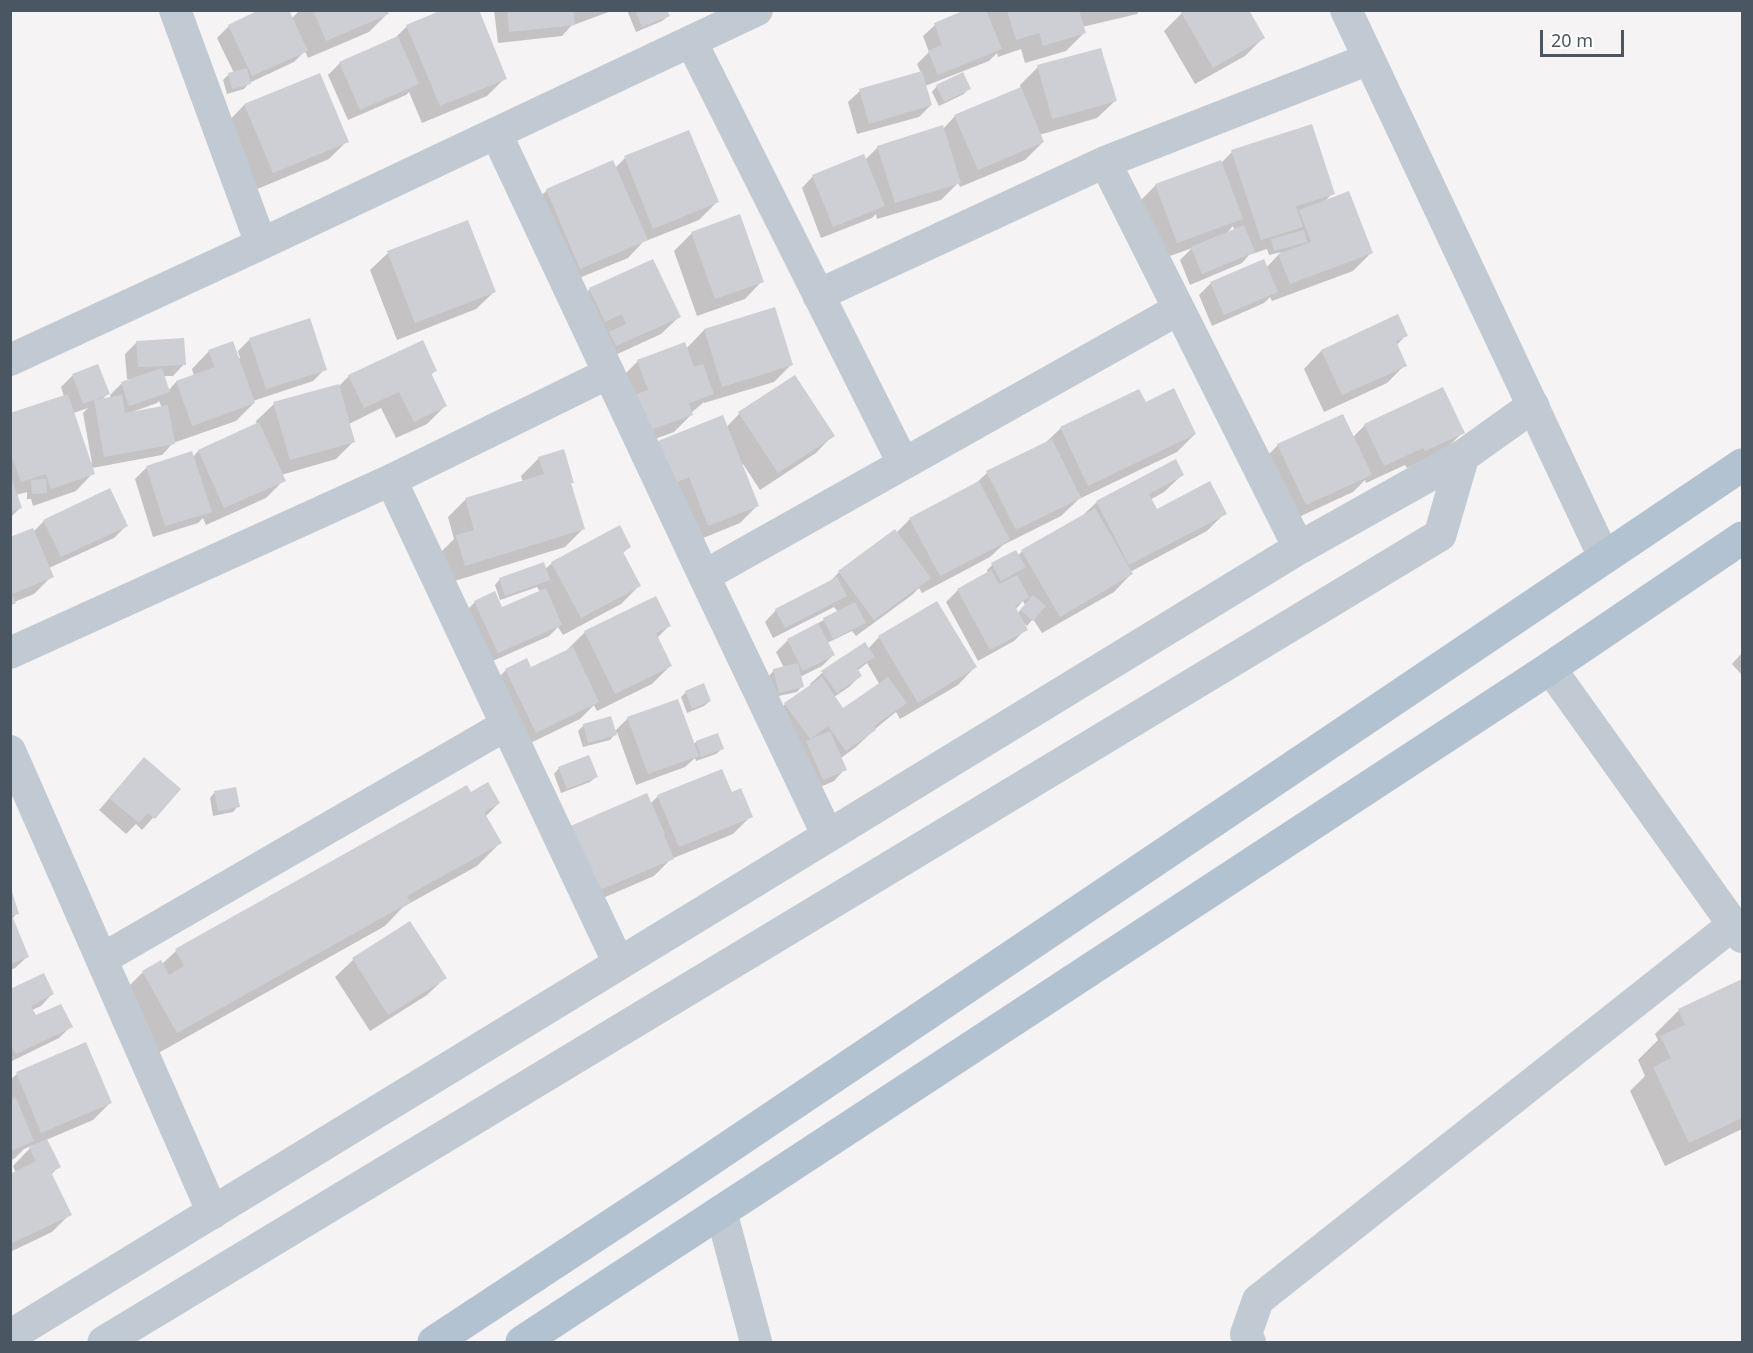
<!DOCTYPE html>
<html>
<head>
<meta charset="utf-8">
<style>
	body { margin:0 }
	#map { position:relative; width:1753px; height:1353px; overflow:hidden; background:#f5f3f3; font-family:"Noto Sans",sans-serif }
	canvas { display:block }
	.frame { position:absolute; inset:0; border:12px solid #4a5661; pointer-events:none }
	.scale { position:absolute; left:1540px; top:30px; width:84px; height:27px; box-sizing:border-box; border:3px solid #4a5661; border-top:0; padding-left:8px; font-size:18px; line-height:21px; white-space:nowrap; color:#4a5661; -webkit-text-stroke:4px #fff; paint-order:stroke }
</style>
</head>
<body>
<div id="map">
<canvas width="1753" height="1353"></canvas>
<div class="frame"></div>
<div class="scale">20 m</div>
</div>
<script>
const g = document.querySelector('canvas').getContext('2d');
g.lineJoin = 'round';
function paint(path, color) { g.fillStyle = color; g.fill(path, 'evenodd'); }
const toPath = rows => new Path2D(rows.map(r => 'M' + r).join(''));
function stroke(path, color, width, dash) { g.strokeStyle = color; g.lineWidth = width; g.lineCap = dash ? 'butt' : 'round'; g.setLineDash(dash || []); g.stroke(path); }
const shadow = toPath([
	[300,10,386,10,387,14,369,32,308,58,305,51,294,62,249,83,244,89,227,94,223,80,228,75,234,73,217,38,229,26,291,19],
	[494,10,614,10,571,26,562,36,498,43],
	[627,10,666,10,668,16,662,21,636,32],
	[969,10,1140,10,1137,14,1082,27,1084,33,1066,51,1025,63,1021,49,998,57,997,53,989,61,925,86,931,105,919,117,857,134,848,102,860,91,921,73,917,64,929,52,923,36,935,25],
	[1182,13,1263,38,1245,56,1195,84,1164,31],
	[407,26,505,78,487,96,422,123,409,92,406,95,348,120,328,75,340,63,394,39],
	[1038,67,1115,101,1097,118,1039,135,1043,142,1025,160,960,187,958,183,941,200,877,219,876,214,872,218,821,238,802,188,813,176,865,160,878,147,943,129,955,116,1021,89,1020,85],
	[319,75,347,141,329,159,255,190,227,123,244,105],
	[937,86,969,88,964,94,939,106,932,92],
	[1232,152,1333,193,1325,201,1371,253,1353,271,1272,301,1270,297,1264,303,1212,326,1199,295,1210,284,1263,261,1266,268,1281,252,1269,255,1267,249,1249,255,1242,263,1190,285,1180,260,1192,248,1159,260,1138,203,1156,185,1221,163],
	[1233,226,1235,231,1225,235],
	[625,158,717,202,699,220,643,242,628,258,562,285,529,208,547,190,615,168],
	[739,216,762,281,745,299,697,316,674,251,691,234],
	[388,253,494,292,476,309,397,340,370,270],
	[590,289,679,317,661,334,598,363,572,307],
	[1398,316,1406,335,1396,346,1405,365,1387,383,1324,412,1304,369,1321,351],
	[704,330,792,364,774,382,704,403,704,402,691,413,692,414,674,432,630,448,620,379,637,362,684,344,686,349],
	[250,339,325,369,313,381,253,401,254,403,236,421,173,443,162,455,92,468,93,473,76,491,33,506,31,499,27,499,27,492,16,495,20,508,10,518,10,415,64,397,61,387,72,376,98,366,108,393,101,401,111,399,110,395,121,384,135,379,127,379,125,354,137,342,184,364,173,376,163,376,168,391,176,382,194,376,192,369,209,351,238,359,240,358,238,351],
	[159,401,162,408,132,412,157,403],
	[88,408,83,413,92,463,90,464,73,413],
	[436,370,431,375,445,406,427,424,396,438,381,408,349,424,354,441,336,459,281,475,284,480,266,498,206,525,203,518,198,523,153,537,135,479,147,467,193,457,198,451,257,425,256,421,274,404,338,387,349,376],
	[795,377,833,435,816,453,760,490,743,464,741,465,758,505,740,523,691,543,657,499,739,414],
	[1145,403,1195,434,1177,452,1079,499,1061,516,1003,545,990,557,922,593,919,588,912,595,856,636,852,631,827,643,833,655,822,666,800,677,802,686,797,692,774,697,769,676,774,670,784,668,776,652,788,640,838,612,834,607,773,638,765,622,776,610,829,583,839,572,896,533,910,519,974,485,987,473,1043,445,1061,428],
	[1365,425,1463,432,1445,450,1407,468,1405,465,1366,483,1365,480,1353,492,1288,522,1260,463,1278,445,1353,437],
	[539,458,572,482,570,485,583,529,565,547,448,583,439,554,454,539,448,517,466,499,523,482,521,476],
	[1175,461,1182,475,1164,492,1150,500,1157,511,1225,513,1207,531,1130,572,1131,574,1114,592,1042,633,1033,619,1027,626,1022,621,1026,629,1014,641,978,661,946,602,958,590,988,573,987,570,992,565,1018,556,1022,551,1082,516,1097,502],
	[1023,601,1025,605,1017,614,1015,610],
	[44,521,126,526,114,538,49,568,52,576,34,594,14,602,10,607,10,539,33,532],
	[629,547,622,554,639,586,621,604,563,635,558,627,549,636,486,664,463,614,475,602,501,609,540,592,537,587,500,600,495,585,500,579,544,570,552,563],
	[669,626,657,638,670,666,652,684,597,711,594,705,580,719,518,749,488,688,506,670,531,669,568,651,567,650,585,632],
	[879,637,975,667,958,685,900,719,896,712,875,729,856,747,841,758,845,769,834,781,811,791,767,722,785,704,811,686,810,684,822,673,864,644,868,649],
	[867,663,880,685,843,710,834,697,849,687,860,676,857,671],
	[1742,653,1742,675,1732,664],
	[686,692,710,701,704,706,687,713,681,697],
	[628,718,693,745,696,742,722,749,716,754,696,761,695,758,685,767,636,785,617,732,610,740,583,747,578,731,584,725,614,732],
	[144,759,179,789,142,830,136,824,126,834,99,810],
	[559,768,596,777,590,782,561,793,554,774],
	[466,787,470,794,499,803,485,817,500,843,477,866,403,907,385,926,153,1056,119,996,143,972,161,965,176,951],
	[215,792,238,806,233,812,213,816,210,798],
	[731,794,751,816,733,834,671,859,654,876,582,907,650,804,658,796],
	[10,891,17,913,12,919,27,957,15,968,10,970],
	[410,923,445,978,427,995,370,1031,335,977,353,960],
	[1742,981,1742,1129,1665,1166,1630,1091,1645,1076,1638,1060,1658,1040,1655,1034,1678,1011],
	[10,991,52,994,41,1006,32,1010,35,1017,71,1026,59,1038,10,1062],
	[85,1044,110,1103,93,1120,46,1140,59,1166,51,1175,70,1214,52,1232,10,1252,10,1175,16,1173,13,1166,33,1145,24,1149,14,1159,10,1160,10,1080,17,1074]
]);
const building = toPath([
	[259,10,289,10,308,51,252,76,228,25],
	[313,10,387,10,389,14,326,41],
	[442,10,479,10,507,79,440,106,406,25],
	[507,10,573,10,575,25,509,32],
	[635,10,667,10,670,16,642,27],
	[965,10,986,10,1002,49,938,75,928,51,942,45,934,23],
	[1007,10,1079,10,1086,33,1043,46,1039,33,1016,40],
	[1183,10,1249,10,1265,38,1213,68,1181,12],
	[398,36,419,84,360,110,339,62],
	[1101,48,1117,101,1052,119,1037,65],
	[247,68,251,84,232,89,228,73],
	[922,71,932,105,869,124,859,89],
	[963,72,971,89,944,102,936,85],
	[320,73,349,142,273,173,244,104],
	[1021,87,1044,142,978,170,954,115],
	[1312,124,1335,194,1296,206,1303,227,1261,240,1231,150],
	[943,125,961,183,895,203,877,146],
	[689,130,719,202,653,229,624,156],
	[864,154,885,206,833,227,812,175],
	[613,160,648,240,580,269,546,189],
	[1221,160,1243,219,1177,243,1155,184],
	[1349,191,1373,253,1290,284,1278,254,1311,242,1299,210],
	[740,214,764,282,715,299,691,232],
	[468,220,496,292,415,323,387,251],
	[1244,225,1255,252,1202,274,1191,247],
	[1304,230,1307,242,1274,251,1271,239],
	[653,259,681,317,616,346,609,332,626,324,622,314,605,322,589,288],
	[1264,259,1278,292,1224,315,1210,282],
	[775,307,793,365,722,387,704,329],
	[1398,314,1408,336,1396,341,1407,366,1342,395,1321,350],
	[310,318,327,370,266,389,249,338],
	[184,338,186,365,138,367,136,341],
	[423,340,437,371,431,373,447,406,414,422,399,392,364,408,348,375],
	[233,341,255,403,192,426,176,381,215,367,208,350],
	[685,342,694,367,703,364,714,394,689,403,693,415,647,431,634,395,648,390,637,360],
	[98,364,110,394,83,404,72,374],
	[162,368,170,392,129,406,121,382],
	[795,375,835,436,778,473,738,412],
	[339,384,355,442,290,460,273,402],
	[1443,387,1465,433,1425,451,1423,448,1384,466,1364,424],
	[1174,388,1196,434,1088,486,1060,427,1139,389,1146,402],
	[68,394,95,474,51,489,46,474,21,482,10,451,10,413],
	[122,395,125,413,168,405,175,444,104,457,94,400],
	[1343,414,1372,475,1306,505,1277,444],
	[723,415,759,506,708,526,689,477,675,483,658,441],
	[259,422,286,481,224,508,198,450],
	[1052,439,1081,498,1016,530,986,471],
	[564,449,574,483,571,483,585,529,465,566,456,535,474,530,465,498,544,474,538,457],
	[192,451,212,512,165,526,146,466],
	[1176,459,1184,475,1149,494,1157,509,1210,481,1227,514,1129,565,1096,501],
	[10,474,22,508,10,512],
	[46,479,47,493,32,494,31,480],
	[979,481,1010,540,940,576,909,518],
	[110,488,128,526,61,557,43,520],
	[1095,508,1133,574,1060,617,1021,550],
	[620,525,631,547,623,552,641,586,581,618,551,562],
	[33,528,54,577,12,594,16,603,10,606,10,537],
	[895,529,931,578,874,620,838,571],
	[1016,550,1026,567,1001,581,991,563],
	[544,562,550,580,505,596,499,578],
	[991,570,999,584,1017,575,1029,597,1015,606,1028,630,990,650,957,589],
	[837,577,847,596,785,628,775,609],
	[546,588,562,625,498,653,474,601,495,591,502,607],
	[1033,595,1046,606,1033,621,1020,610],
	[656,596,671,626,656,633,672,666,615,694,584,631],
	[937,601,977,667,918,703,878,636],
	[855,602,866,623,833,639,823,618],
	[818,623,835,655,803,671,787,639],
	[865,642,875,657,857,668,862,676,837,693,821,671],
	[573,647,599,702,536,733,505,669,527,658,531,667],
	[798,663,804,687,779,693,773,669],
	[822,677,843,708,888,677,907,703,874,726,876,730,846,751,828,726,810,739,784,703],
	[704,683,711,701,692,709,685,691],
	[678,699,699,756,648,774,627,717],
	[611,716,617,735,588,743,583,724],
	[830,731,847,770,823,780,806,741],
	[718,733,724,749,701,757,696,741],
	[589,755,598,777,567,789,558,767],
	[144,757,181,789,155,819,148,813,139,823,109,798],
	[722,769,732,792,741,788,753,817,679,847,657,795],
	[488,782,500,803,484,812,502,843,407,896,410,902,177,1033,142,971,161,960,169,975,184,966,175,949,467,785,471,792],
	[236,787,240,807,218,811,214,791],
	[647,793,665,834,664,835,674,859,600,890,568,827],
	[10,885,19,914,10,916],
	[13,918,29,957,10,964,10,919],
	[410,921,447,978,388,1015,352,958],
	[44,973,54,994,31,1006,36,1015,61,1004,73,1027,16,1054,10,1043,10,989],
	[1742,979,1742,1118,1689,1143,1653,1067,1671,1058,1660,1036,1685,1025,1678,1009],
	[86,1042,112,1103,41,1133,16,1072],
	[11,1092,13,1099,16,1098,34,1141,11,1151],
	[47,1139,61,1167,51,1172,72,1215,10,1244,10,1174,36,1161,29,1147]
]);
const minor = toPath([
	[175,10,261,244],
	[1346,10,1604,557],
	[691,41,903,463],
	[496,133,704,576,828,836],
	[1105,162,1299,548],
	[818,295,1105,162,1369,59],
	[10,360,261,244,757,10],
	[391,480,619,964],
	[704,576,1179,309],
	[10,653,391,480,609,373],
	[1550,668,1742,937],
	[10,751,213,1213],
	[102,959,506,725],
	[721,1211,756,1342],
	[1250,1342,1246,1334,1258,1300,1734,924]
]);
const tertiary = toPath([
	[10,1336,1299,548,1463,456,1533,406],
	[104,1342,1440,535,1463,456]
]);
const primary = toPath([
	[434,1342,671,1186,1742,465],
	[522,1342,1550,668,1742,538]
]);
paint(shadow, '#0003');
paint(building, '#cdcfd5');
stroke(minor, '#c1cad2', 32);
stroke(tertiary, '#c1cad2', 33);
stroke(primary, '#b3c2d1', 33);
</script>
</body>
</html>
